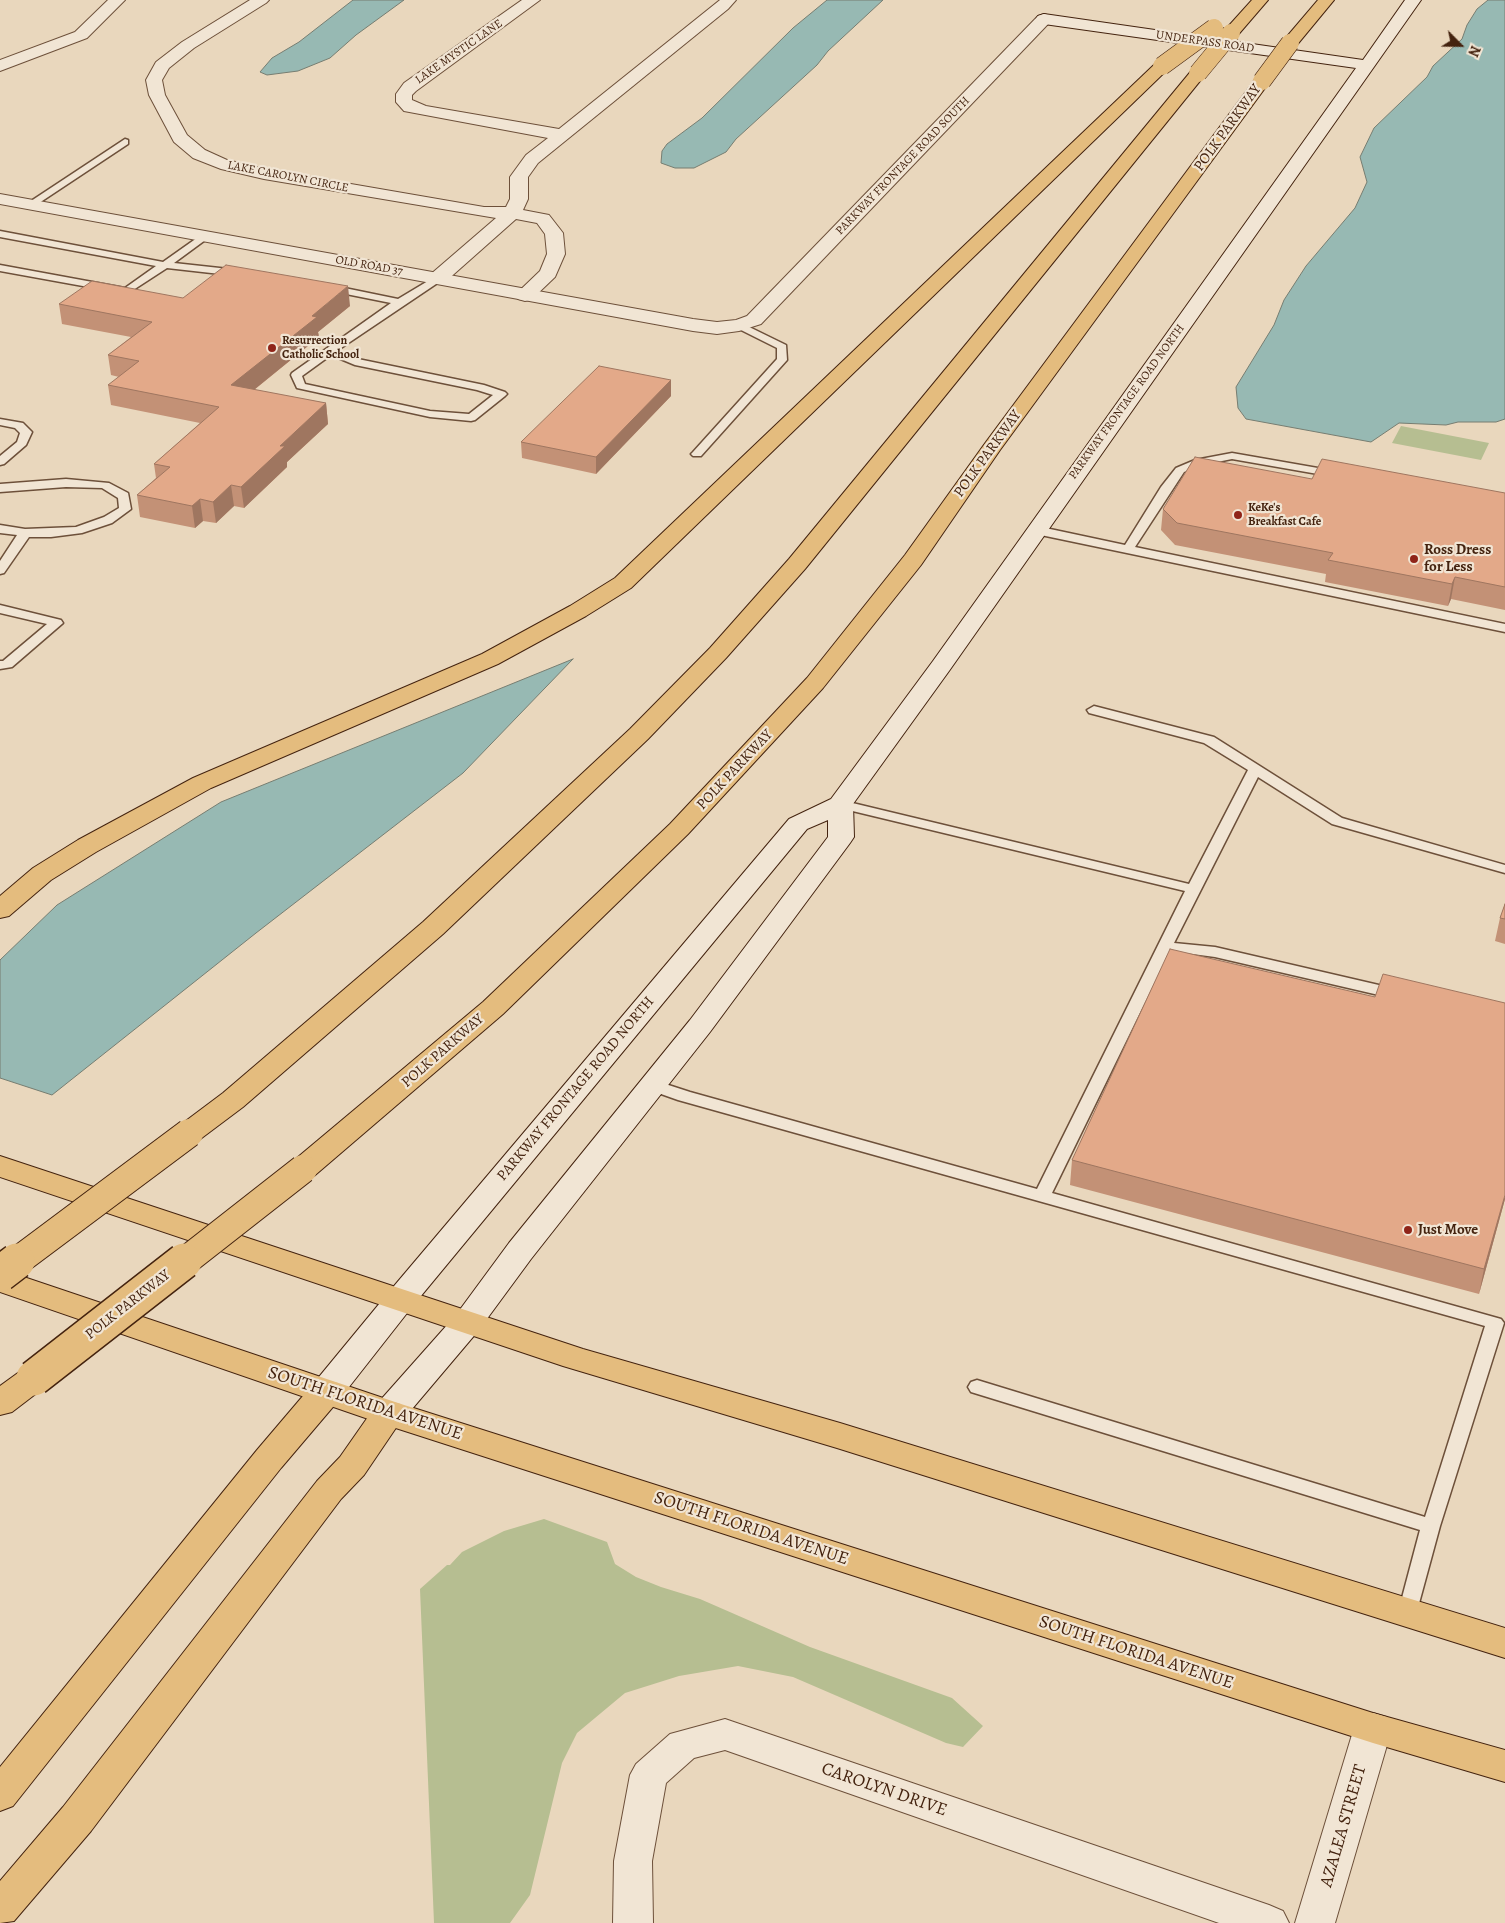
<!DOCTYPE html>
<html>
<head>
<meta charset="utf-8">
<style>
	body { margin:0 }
	#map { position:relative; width:1505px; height:1923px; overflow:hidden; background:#e9d7bd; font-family:Alegreya,serif }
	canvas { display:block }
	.north { position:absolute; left:1435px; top:20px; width:50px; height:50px; -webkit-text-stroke:4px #f1e5d4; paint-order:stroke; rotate:113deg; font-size:14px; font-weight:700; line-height:20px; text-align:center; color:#44230f }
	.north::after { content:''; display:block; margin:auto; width:18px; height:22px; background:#44230f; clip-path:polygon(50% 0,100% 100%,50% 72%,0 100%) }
</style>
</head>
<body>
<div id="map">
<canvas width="1505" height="1923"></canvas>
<div class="north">N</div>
</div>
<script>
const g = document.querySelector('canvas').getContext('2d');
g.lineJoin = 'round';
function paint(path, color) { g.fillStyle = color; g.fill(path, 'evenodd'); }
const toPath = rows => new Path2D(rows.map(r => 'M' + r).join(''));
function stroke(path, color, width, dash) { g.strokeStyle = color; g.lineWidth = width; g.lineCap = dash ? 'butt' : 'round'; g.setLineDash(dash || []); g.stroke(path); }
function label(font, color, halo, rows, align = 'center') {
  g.font = font + ' Alegreya,serif'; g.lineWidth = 4.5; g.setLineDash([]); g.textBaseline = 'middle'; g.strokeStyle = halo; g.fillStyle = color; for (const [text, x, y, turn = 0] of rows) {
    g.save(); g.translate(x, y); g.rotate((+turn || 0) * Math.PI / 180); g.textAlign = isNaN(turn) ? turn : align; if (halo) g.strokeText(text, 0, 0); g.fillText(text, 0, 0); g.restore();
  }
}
const green = toPath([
	[1401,426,1489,443,1481,460,1392,443],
	[544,1519,607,1542,615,1564,636,1577,661,1587,700,1599,810,1647,952,1698,983,1726,963,1747,946,1743,793,1677,738,1666,679,1676,625,1693,577,1733,562,1763,530,1895,510,1923,434,1923,420,1589,447,1565,450,1565,462,1552,504,1531]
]);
const water = toPath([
	[353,0,404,0,356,35,330,58,298,71,267,75,260,72,272,58,299,42,353,0],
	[827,0,883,0,828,51,817,65,736,139,726,152,694,168,675,168,661,163,662,151,667,144,702,118,793,28,827,0],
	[1488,0,1505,0,1505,419,1496,422,1458,422,1446,425,1399,423,1371,442,1246,419,1238,408,1236,387,1274,325,1284,300,1306,266,1355,208,1367,182,1360,157,1374,128,1427,77,1433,66,1462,39,1467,25,1477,9,1488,0],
	[573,659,463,773,256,933,52,1095,0,1078,0,960,57,905,221,802,573,659]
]);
const service = toPath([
	[125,139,128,140,128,144,33,207,30,208,25,205,125,139],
	[0,231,163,262,204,233,209,236,208,238,174,263,238,270,243,273,238,276,167,268,127,294,0,271,0,265,125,288,156,266,0,237,0,231],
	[438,275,443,278,442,280,338,350,358,359,484,385,505,392,507,394,505,396,475,420,471,421,430,417,297,388,291,375,292,373,391,303,326,290,325,288,326,286,330,285,398,299,438,275],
	[331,355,355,365,477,390,493,395,469,414,430,411,305,384,302,376,331,355],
	[739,322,786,345,787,360,701,456,693,456,691,454,693,452,777,359,777,348,735,327,734,325,735,323,739,322],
	[0,419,23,423,32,432,26,445,4,464,0,465,0,456,17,442,20,433,15,428,0,425,0,419],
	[1232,453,1335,471,1341,474,1335,477,1232,459,1202,465,1184,472,1135,547,1505,624,1505,632,1036,534,1030,530,1036,526,1125,545,1161,487,1176,468,1195,460,1232,453],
	[66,479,109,483,128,493,131,509,112,523,82,533,51,537,29,537,4,573,0,574,0,561,17,535,0,533,0,525,25,529,76,527,104,517,119,508,118,498,102,488,66,487,0,492,0,484,66,479],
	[0,605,61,620,63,623,12,667,0,669,0,661,3,661,47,624,0,613,0,605],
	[1094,706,1214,737,1342,818,1505,865,1505,873,1332,824,1258,777,1174,943,1215,947,1396,989,1401,991,1404,994,1401,997,1396,999,1215,957,1170,951,1052,1193,1501,1319,1504,1323,1440,1526,1415,1618,1408,1621,1401,1618,1398,1613,1420,1530,971,1392,968,1387,971,1382,977,1380,1425,1517,1485,1326,678,1100,647,1089,645,1085,647,1081,653,1080,690,1092,1037,1189,1185,891,840,808,833,804,840,800,1189,884,1248,770,1204,743,1089,713,1087,710,1094,706]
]);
const minor = toPath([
	[108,0,125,0,87,38,0,71,0,60,75,32,108,0],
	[250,0,269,0,266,3,194,48,169,68,162,80,165,95,187,135,205,150,227,160,264,169,484,207,506,207,510,199,510,177,526,155,548,138,404,111,396,102,396,94,404,83,522,0,540,0,416,91,412,95,412,100,426,106,559,129,720,0,736,0,728,9,538,163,528,177,528,199,523,210,549,215,563,233,565,254,555,277,532,299,525,301,518,299,515,295,540,271,547,254,545,234,537,223,516,219,445,282,438,284,431,282,429,278,431,274,496,218,264,179,221,169,193,158,174,142,149,95,146,80,156,62,182,42,250,0],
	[1373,1713,1386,1717,1392,1728,1335,1923,1295,1923,1354,1728,1360,1717,1373,1713],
	[725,1719,1269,1905,1283,1911,1289,1923,1219,1923,725,1750,694,1758,666,1783,652,1861,653,1923,613,1923,614,1861,630,1775,636,1764,670,1734,725,1719]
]);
const tertiary = toPath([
	[1044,14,1050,16,1052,19,1050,22,761,324,739,331,717,334,693,331,0,204,0,194,693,319,717,322,736,320,747,316,1038,16,1044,14]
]);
const secondary = toPath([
	[1405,0,1421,0,949,671,853,804,854,837,850,843,710,1032,531,1259,478,1331,401,1422,389,1425,377,1422,372,1413,377,1404,456,1315,509,1243,690,1020,828,837,828,820,807,829,411,1308,338,1401,326,1404,314,1401,310,1392,314,1383,389,1292,789,819,831,799,933,661,1356,68,1044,24,1038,22,1036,19,1038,16,1044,14,1363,60,1405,0]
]);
const primary = toPath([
	[0,1156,583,1349,840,1423,1505,1628,1505,1658,837,1448,563,1366,0,1177,0,1156],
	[0,1269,401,1404,1373,1713,1505,1750,1505,1782,1373,1743,377,1422,0,1292,0,1269]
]);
const motorway = toPath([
	[1252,0,1268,0,1237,36,1225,36,1223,33,1225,30,1252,0],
	[1318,0,1334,0,1296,46,1284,46,1282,43,1284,40,1318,0],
	[1162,61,1168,63,1170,66,1168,69,631,588,586,616,498,664,211,788,96,852,51,880,9,916,0,918,0,896,33,868,78,840,193,778,482,654,570,606,615,578,1156,63,1162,61],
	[1198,68,1204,70,1206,73,1204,76,805,569,726,658,648,739,443,934,243,1107,199,1140,189,1143,179,1140,174,1133,179,1126,223,1093,423,922,630,729,710,648,789,559,1192,70,1198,68],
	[1262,76,1268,78,1270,81,1268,84,1000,450,921,565,823,688,688,834,503,1014,314,1176,303,1179,292,1176,288,1169,292,1162,483,1002,670,824,807,678,905,555,986,442,1256,78,1262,76],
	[34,1366,46,1370,50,1378,46,1386,12,1412,0,1415,0,1386,22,1370,34,1366],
	[326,1380,338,1383,342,1392,338,1401,281,1468,13,1806,0,1811,0,1767,257,1450,314,1383,326,1380],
	[389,1401,401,1404,406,1413,364,1475,341,1499,91,1831,14,1921,0,1923,0,1881,63,1807,317,1481,340,1457,377,1404,389,1401]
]);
const motorwayBridgeFar2 = toPath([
	[1162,66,1214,28],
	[1198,73,1231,33],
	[1262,81,1290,43]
]);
const motorwayBridgeFar1 = toPath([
	[15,1263,189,1133],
	[183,1263,303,1169]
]);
const motorwayBridge = toPath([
	[0,1274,17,1261],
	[34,1378,184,1261]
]);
const wall = toPath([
	[183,298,350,306,318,332,319,337,254,390,326,403,328,424,287,462,287,467,244,508,234,506,216,523,203,521,195,528,140,517,137,495,156,478,154,464,200,423,111,405,108,385,119,377,111,375,108,355,131,337,62,324,59,304],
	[671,380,671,396,596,474,522,458,521,442],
	[1312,479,1505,493,1505,610,1451,599,1448,606,1325,582,1326,574,1175,545,1161,530,1163,509],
	[1505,904,1505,944,1495,941,1500,918],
	[1072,1160,1505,1199,1479,1294,1070,1185]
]);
const shadedWall = toPath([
	[348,286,350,306,318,332,319,337,234,406,231,385,312,316],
	[671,380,671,396,596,474,596,457],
	[326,403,328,424,287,462,287,467,244,508,241,487,280,446],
	[231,485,234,506,216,523,213,502],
	[200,499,203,521,195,528,192,506],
	[1455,577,1451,599,1448,606,1452,584],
	[1505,1195,1505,1199,1479,1294,1484,1269]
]);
const building = toPath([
	[226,265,348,286,312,316,317,317,231,385,326,403,280,446,285,446,241,487,231,485,213,502,200,499,192,506,137,495,170,467,154,464,219,407,108,385,139,361,108,355,152,322,59,304,92,281,183,298,226,265],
	[599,366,671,380,596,457,521,442,599,366],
	[1195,457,1312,479,1322,459,1505,493,1505,587,1455,577,1452,584,1328,560,1333,553,1177,523,1163,509,1195,457],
	[1505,904,1505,919,1500,918,1505,904],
	[1170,949,1375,997,1383,974,1505,1003,1505,1195,1484,1269,1072,1160,1170,949]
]);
const markers = [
	[272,348,5,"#8f2418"],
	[1238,515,5,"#8f2418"],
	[1414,559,5,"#8f2418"],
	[1408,1230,5,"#8f2418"]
];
const farStreetnames = [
	["UNDERPASS ROAD",1205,42,8],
	["LAKE MYSTIC LANE",459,52,-35],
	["PARKWAY FRONTAGE ROAD SOUTH",903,166,-46],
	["LAKE CAROLYN CIRCLE",288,177,11],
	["OLD ROAD 37",369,266,10],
	["PARKWAY FRONTAGE ROAD NORTH",1127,402,-54]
];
const farPoinames = [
	["Resurrection",282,341],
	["Catholic School",282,355],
	["KeKe's",1248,508],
	["Breakfast Cafe",1248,522]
];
const streetNames = [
	["POLK PARKWAY",1228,128,-54],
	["POLK PARKWAY",988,454,-54],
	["POLK PARKWAY",735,770,-47],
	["POLK PARKWAY",443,1051,-41],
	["PARKWAY FRONTAGE ROAD NORTH",576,1089,-50],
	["POLK PARKWAY",128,1305,-38]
];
const poiNames = [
	["Ross Dress",1424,550],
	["for Less",1424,567],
	["Just Move",1418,1230]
];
const nearStreetnames = [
	["SOUTH FLORIDA AVENUE",365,1404,18],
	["SOUTH FLORIDA AVENUE",751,1529,18],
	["SOUTH FLORIDA AVENUE",1136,1653,18],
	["CAROLYN DRIVE",884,1790,19],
	["AZALEA STREET",1344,1826,-74]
];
paint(green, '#b6be91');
paint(water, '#97b9b3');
stroke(water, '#767d71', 1);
stroke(service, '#6d503a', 3);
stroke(minor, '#6d503a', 2);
stroke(tertiary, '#6d503a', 2);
stroke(secondary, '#44230f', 2);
stroke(primary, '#44230f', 2);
stroke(motorway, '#44230f', 2);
paint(service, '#f1e5d4');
paint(minor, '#f1e5d4');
paint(tertiary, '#f1e5d4');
paint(secondary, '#f1e5d4');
paint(primary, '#e4bc7e');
paint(motorway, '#e4bc7e');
stroke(motorwayBridgeFar2, '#44230f', 19, []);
stroke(motorwayBridgeFar1, '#44230f', 30, []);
stroke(motorwayBridge, '#44230f', 38, []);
stroke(motorwayBridgeFar2, '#e4bc7e', 18);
stroke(motorwayBridgeFar1, '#e4bc7e', 28);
stroke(motorwayBridge, '#e4bc7e', 35);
paint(wall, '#c39176');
paint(shadedWall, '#9f7660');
paint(building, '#e3a989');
stroke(building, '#9f7660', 1);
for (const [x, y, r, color] of markers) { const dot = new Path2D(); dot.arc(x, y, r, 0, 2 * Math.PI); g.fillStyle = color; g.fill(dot); stroke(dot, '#f1e5d4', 2); }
label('12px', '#44230f', '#f1e5d4', farStreetnames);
label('bold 12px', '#44230f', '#f1e5d4', farPoinames, 'left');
label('15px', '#44230f', '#f1e5d4', streetNames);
label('bold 15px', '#44230f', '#f1e5d4', poiNames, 'left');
label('18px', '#44230f', '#f1e5d4', nearStreetnames);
</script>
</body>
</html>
